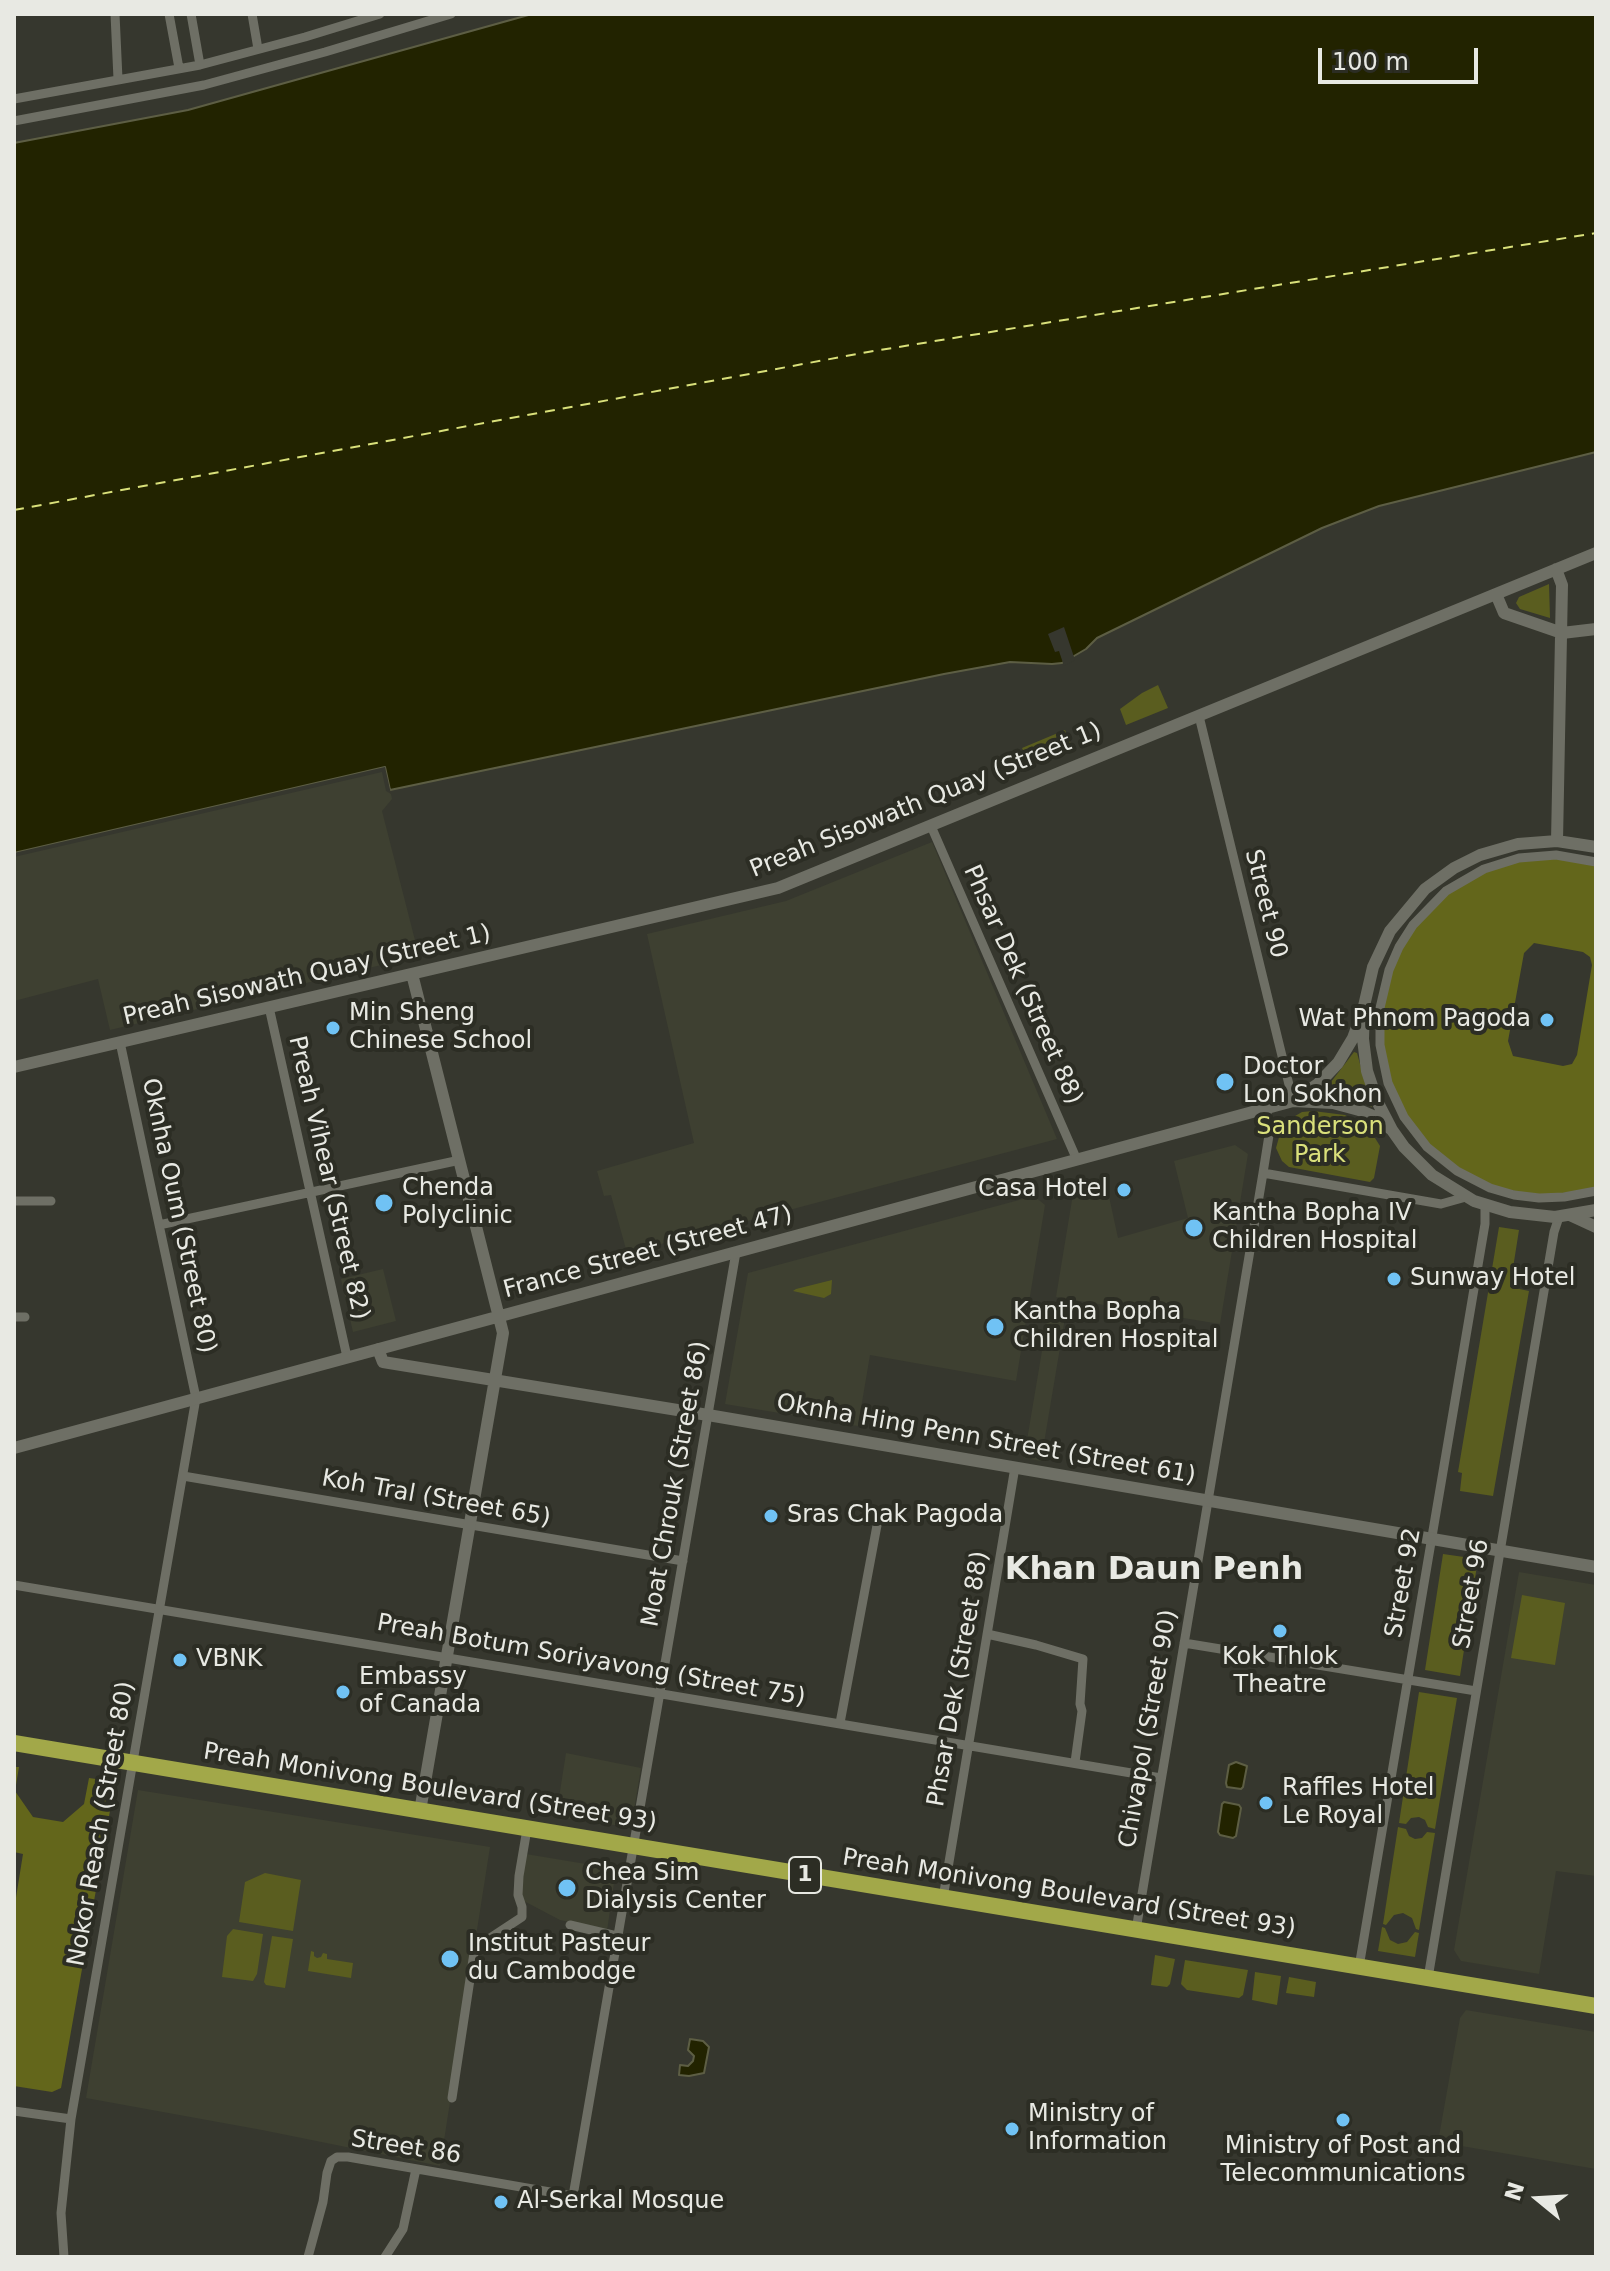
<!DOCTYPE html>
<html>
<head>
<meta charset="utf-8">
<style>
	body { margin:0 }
	#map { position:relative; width:1610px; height:2271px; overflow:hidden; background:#36372e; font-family:"DejaVu Sans",sans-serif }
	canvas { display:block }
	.frame { position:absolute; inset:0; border:16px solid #e8e9e3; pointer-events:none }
	.north { position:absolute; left:1498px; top:2159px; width:80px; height:80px; -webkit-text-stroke:6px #2c2d24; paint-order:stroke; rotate:288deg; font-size:22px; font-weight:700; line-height:32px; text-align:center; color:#e8e9e3 }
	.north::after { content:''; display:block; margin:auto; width:28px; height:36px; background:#e8e9e3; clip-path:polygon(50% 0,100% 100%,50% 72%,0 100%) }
	.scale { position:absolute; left:1318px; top:48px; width:160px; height:36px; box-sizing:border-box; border:4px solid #e8e9e3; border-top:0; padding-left:10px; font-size:24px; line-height:28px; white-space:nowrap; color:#e8e9e3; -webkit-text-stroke:6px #2c2d24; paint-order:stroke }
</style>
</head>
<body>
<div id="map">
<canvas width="1610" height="2271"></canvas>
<div class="frame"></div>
<div class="north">N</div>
<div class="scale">100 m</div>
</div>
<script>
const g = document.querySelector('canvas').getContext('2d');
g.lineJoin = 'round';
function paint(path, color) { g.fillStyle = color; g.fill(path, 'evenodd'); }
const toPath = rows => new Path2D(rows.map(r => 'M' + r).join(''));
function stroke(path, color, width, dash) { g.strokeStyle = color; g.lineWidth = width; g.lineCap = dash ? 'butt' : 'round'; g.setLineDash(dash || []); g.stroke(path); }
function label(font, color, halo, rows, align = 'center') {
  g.font = font + ' "DejaVu Sans",sans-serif'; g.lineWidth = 8; g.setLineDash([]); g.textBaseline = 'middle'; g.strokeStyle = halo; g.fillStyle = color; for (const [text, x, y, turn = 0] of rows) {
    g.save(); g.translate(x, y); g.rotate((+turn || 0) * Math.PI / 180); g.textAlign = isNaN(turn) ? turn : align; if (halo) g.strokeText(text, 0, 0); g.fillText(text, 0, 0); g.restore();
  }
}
const built = toPath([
	[385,767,392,799,382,811,419,956,110,1030,98,979,14,1001,14,853],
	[932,842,1057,1139,627,1253,611,1195,604,1196,597,1171,694,1143,647,934,786,901],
	[1235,1145,1248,1154,1220,1324,1056,1297,1073,1194,1078,1183,1105,1178,1118,1238,1188,1218,1174,1161],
	[1034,1196,1045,1205,1016,1381,870,1355,858,1426,725,1404,748,1273],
	[383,1269,396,1321,353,1332,341,1279],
	[1049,1309,1066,1312,1041,1461,1024,1458],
	[1519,1572,1596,1585,1596,1876,1556,1871,1539,1974,1461,1961,1454,1950],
	[566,1753,641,1768,632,1822,629,1827,556,1817],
	[138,1790,490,1847,440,2166,262,2130,86,2098],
	[526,1854,616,1869,607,1931,560,1920,522,1900,522,1876],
	[1466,2010,1596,2032,1596,2169,1438,2142,1460,2018]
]);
const green = toPath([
	[1549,584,1550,618,1520,609,1516,603,1519,597],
	[1158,685,1168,708,1126,725,1120,709,1142,693],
	[1065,730,1072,747,1030,765,1022,748],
	[1354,1052,1357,1053,1372,1107,1362,1102,1336,1095,1330,1091,1331,1082],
	[1313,1111,1345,1115,1361,1125,1375,1138,1380,1146,1374,1178,1370,1182,1289,1167,1282,1161,1276,1148,1283,1123,1302,1112],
	[1499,1227,1519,1230,1510,1287,1529,1291,1493,1496,1460,1491,1462,1473,1458,1472],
	[832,1280,831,1294,824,1298,793,1291,796,1289],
	[1443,1554,1478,1559,1460,1676,1425,1670],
	[1522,1595,1565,1603,1555,1665,1511,1658],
	[1419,1692,1457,1698,1435,1829,1428,1827,1425,1820,1419,1817,1411,1818,1406,1824,1399,1823],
	[1398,1827,1406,1829,1409,1836,1415,1839,1422,1838,1427,1832,1435,1833,1419,1930,1416,1929,1412,1918,1403,1913,1394,1915,1386,1925,1383,1924],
	[265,1873,301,1880,293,1931,239,1922,245,1882],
	[1382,1927,1385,1928,1390,1940,1398,1944,1407,1942,1415,1932,1419,1933,1415,1957,1378,1951],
	[233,1929,263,1934,257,1974,253,1981,222,1977,227,1936],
	[272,1936,293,1939,285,1988,266,1985,264,1982],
	[311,1951,314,1952,314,1956,317,1958,321,1957,323,1953,327,1954,327,1959,353,1963,351,1978,308,1971],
	[1155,1955,1175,1959,1170,1984,1167,1987,1151,1985],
	[1185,1960,1248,1970,1243,1995,1239,1998,1187,1990,1181,1984],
	[1255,1972,1281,1976,1277,2005,1252,2000],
	[1289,1977,1316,1982,1314,1997,1286,1993]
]);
const forest = toPath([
	[1556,857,1596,864,1596,1189,1539,1196,1491,1186,1458,1169,1429,1145,1406,1116,1390,1082,1382,1045,1382,1008,1391,971,1401,948,1431,906,1465,880,1519,860],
	[1534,943,1583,952,1590,957,1592,965,1577,1055,1572,1064,1563,1066,1513,1056,1508,1041,1524,953],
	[14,1767,19,1767,15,1791,33,1817,63,1822,84,1804,89,1778,110,1781,114,1788,61,2088,52,2092,14,2086,14,1910,23,1854,14,1852]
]);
const water = toPath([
	[532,14,1596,14,1596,452,1379,506,1322,528,1097,638,1086,649,1062,663,1052,664,1010,662,944,674,390,790,385,767,14,853,14,143,188,110,532,14],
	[1236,1762,1247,1766,1243,1787,1241,1789,1227,1787,1226,1783,1229,1765,1236,1762],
	[1224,1802,1239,1805,1241,1808,1236,1836,1233,1838,1220,1835,1218,1832,1222,1804,1224,1802],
	[690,2039,703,2041,709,2047,704,2073,689,2076,679,2075,680,2065,688,2066,693,2061,694,2056,688,2050,690,2039]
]);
const pier = toPath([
	[1064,627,1075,660,1064,666,1059,651,1055,652,1048,634],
	[385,767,391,794,386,791,382,772,14,857,14,853]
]);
const ferry = toPath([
	[14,510,868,352,1596,233]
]);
const street = toPath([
	[115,14,118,79],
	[169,14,179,68],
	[191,14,200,65],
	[252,14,258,49],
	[14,99,200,65,305,37,380,14],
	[14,121,204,85,325,52,451,14],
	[1199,716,1293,1101],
	[931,826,1077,1160],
	[1596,862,1556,855,1519,858,1484,869,1446,891,1413,925,1399,947,1389,970,1380,1008,1380,1045,1388,1083,1404,1117,1427,1147,1457,1171,1490,1188,1514,1195,1539,1198,1564,1197,1596,1191],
	[269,1007,347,1357],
	[1263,1173,1441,1204,1466,1197],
	[14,1201,51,1201],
	[159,1225,460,1160],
	[14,1317,25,1317],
	[183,1476,683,1561],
	[14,1585,1161,1778],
	[987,1634,1036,1645,1083,1659,1080,1704,1082,1711,1075,1762],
	[1184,1643,1476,1691],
	[840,1723,878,1520],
	[943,1898,1015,1467],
	[570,1925,617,1936],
	[1136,1930,1263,1173,1270,1129,1266,1108],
	[1359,1967,1485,1224,1485,1206],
	[1428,1978,1554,1232,1559,1217],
	[452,2098,474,1953,476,1947,481,1944,522,1917,522,1907,518,1895,519,1876,527,1829],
	[14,2111,71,2119],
	[64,2257,61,2213,71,2119,196,1398,120,1042],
	[308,2257,323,2202,327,2173,331,2161,337,2157,348,2157,573,2196,736,1252],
	[385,2257,403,2229,416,2169]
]);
const secondary = toPath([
	[1556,569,1562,585,1557,841],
	[1496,594,1504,613,1562,633,1596,629],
	[1596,847,1557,841,1518,844,1480,855,1454,868,1425,889,1390,931,1373,967,1364,1006,1363,1039,1367,1071,1377,1101,1392,1130,1404,1147,1432,1175,1474,1201,1510,1212,1555,1217,1596,1210],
	[412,974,503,1333,420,1811],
	[14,1067,778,888,1596,553],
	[1293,1101,1318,1084,1338,1063,1353,1038,1360,1019],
	[1570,1215,1596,1227],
	[378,1349,383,1362,708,1415,1596,1567],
	[14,1448,1293,1101,1333,1103,1359,1110,1373,1116,1392,1130]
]);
const highway = toPath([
	[14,1743,1596,2006]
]);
const markers = [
	[1547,1020,8,"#70c2f4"],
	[333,1028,8,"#70c2f4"],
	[1225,1082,10,"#70c2f4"],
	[1124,1190,8,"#70c2f4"],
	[384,1203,10,"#70c2f4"],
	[1194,1228,10,"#70c2f4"],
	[1394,1279,8,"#70c2f4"],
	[995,1327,10,"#70c2f4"],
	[771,1516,8,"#70c2f4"],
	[1280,1631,8,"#70c2f4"],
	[180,1660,8,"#70c2f4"],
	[343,1692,8,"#70c2f4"],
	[1266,1803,8,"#70c2f4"],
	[567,1888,10,"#70c2f4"],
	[450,1959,10,"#70c2f4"],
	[1343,2120,8,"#70c2f4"],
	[1012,2129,8,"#70c2f4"],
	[501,2202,8,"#70c2f4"]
];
const shields = [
	[805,1875,32]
];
const shieldNames = [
	["1",805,1875]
];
const streetNames = [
	["Preah Sisowath Quay (Street 1)",926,801,-22],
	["Street 90",1265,904,76],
	["Preah Sisowath Quay (Street 1)",307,976,-13],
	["Phsar Dek (Street 88)",1022,985,66],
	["Preah Vihear (Street 82)",328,1178,77],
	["Oknha Oum (Street 80)",178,1216,78],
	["France Street (Street 47)",648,1253,-15],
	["Oknha Hing Penn Street (Street 61)",986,1440,10],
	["Moat Chrouk (Street 86)",676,1484,-80],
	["Koh Tral (Street 65)",436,1499,10],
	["Street 92",1404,1583,-80],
	["Street 96",1472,1594,-80],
	["Preah Botum Soriyavong (Street 75)",591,1661,10],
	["Phsar Dek (Street 88)",959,1679,-80],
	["Chivapol (Street 90)",1149,1729,-80],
	["Preah Monivong Boulevard (Street 93)",430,1788,9],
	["Nokor Reach (Street 80)",102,1824,-80],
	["Preah Monivong Boulevard (Street 93)",1069,1894,9],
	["Street 86",406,2148,9]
];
const poiNames = [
	["Min Sheng",349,1014],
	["Chinese School",349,1042],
	["Wat Phnom Pagoda",1531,1020,"right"],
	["Doctor",1243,1068],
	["Lon Sokhon",1243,1096],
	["Chenda",402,1189],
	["Polyclinic",402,1217],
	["Casa Hotel",1108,1190,"right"],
	["Kantha Bopha IV",1212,1214],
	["Children Hospital",1212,1242],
	["Sunway Hotel",1410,1279],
	["Kantha Bopha",1013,1313],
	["Children Hospital",1013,1341],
	["Sras Chak Pagoda",787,1516],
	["Kok Thlok",1280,1658,"center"],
	["Theatre",1280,1686,"center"],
	["VBNK",196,1660],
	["Embassy",359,1678],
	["of Canada",359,1706],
	["Raffles Hotel",1282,1789],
	["Le Royal",1282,1817],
	["Chea Sim",585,1874],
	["Dialysis Center",585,1902],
	["Institut Pasteur",468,1945],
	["du Cambodge",468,1973],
	["Ministry of",1028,2115],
	["Information",1028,2143],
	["Ministry of Post and",1343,2147,"center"],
	["Telecommunications",1343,2175,"center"],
	["Al-Serkal Mosque",517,2202]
];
const parkNames = [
	["Sanderson",1320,1128],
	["Park",1320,1156]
];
const districtNames = [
	["Khan Daun Penh",1154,1571]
];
paint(built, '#3e4031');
paint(green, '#5a5d1f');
paint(forest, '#63661b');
paint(water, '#222300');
stroke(water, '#5d5e44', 2);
paint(pier, '#36372e');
stroke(ferry, '#d9e07a', 2, [10, 8]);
stroke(street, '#6e6f65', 9);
stroke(secondary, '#6e6f65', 12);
stroke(highway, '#a2a849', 16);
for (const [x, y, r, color] of markers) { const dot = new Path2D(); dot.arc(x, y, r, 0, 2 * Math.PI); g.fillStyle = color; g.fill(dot); stroke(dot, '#2c2d24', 3); }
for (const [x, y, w] of shields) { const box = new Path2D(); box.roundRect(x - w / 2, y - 18, w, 36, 6); g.fillStyle = '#2c2d24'; g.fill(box); stroke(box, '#e8e9e3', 2); }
label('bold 22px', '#e8e9e3', null, shieldNames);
label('24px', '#e8e9e3', '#2c2d24', streetNames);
label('24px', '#e8e9e3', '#2c2d24', poiNames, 'left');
label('24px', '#dae07b', '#2c2d24', parkNames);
label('bold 32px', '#e8e9e3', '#2c2d24', districtNames);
</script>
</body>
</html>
